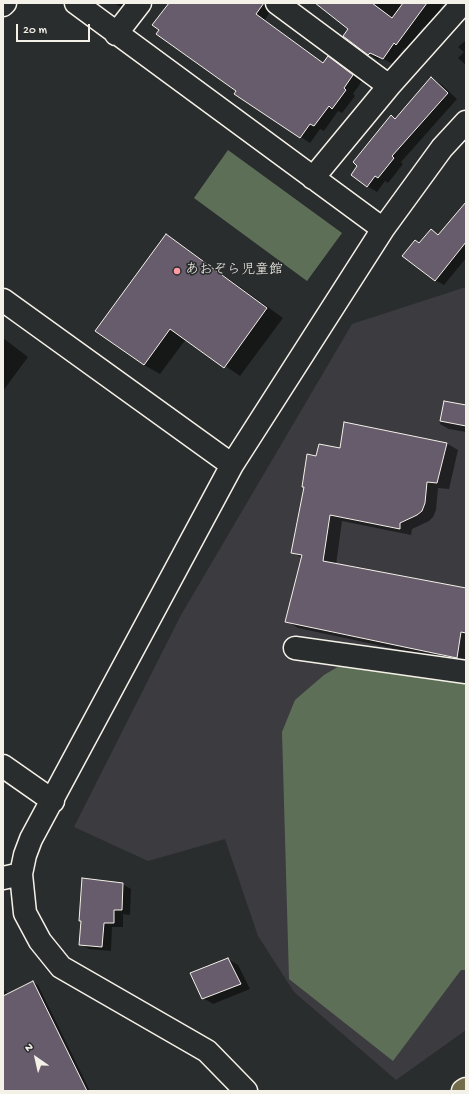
<!DOCTYPE html>
<html>
<head>
<meta charset="utf-8">
<style>
	body { margin:0 }
	#map { position:relative; width:469px; height:1094px; overflow:hidden; background:#2a2d2e; font-family:"Gochi Hand",sans-serif }
	canvas { display:block }
	.frame { position:absolute; inset:0; border:4px solid #f4f1e8; pointer-events:none }
	.north { position:absolute; left:16px; top:1038px; width:40px; height:40px; -webkit-text-stroke:3px #2a2d2e; paint-order:stroke; rotate:326deg; font-size:11px; font-weight:700; line-height:16px; text-align:center; color:#f4f1e8 }
	.north::after { content:''; display:block; margin:auto; width:14px; height:18px; background:#f4f1e8; clip-path:polygon(50% 0,100% 100%,50% 72%,0 100%) }
	.scale { position:absolute; left:16px; top:24px; width:74px; height:18px; box-sizing:border-box; border:2px solid #f4f1e8; border-top:0; padding-left:5px; font-size:12px; line-height:14px; white-space:nowrap; color:#f4f1e8; -webkit-text-stroke:3px #2a2d2e; paint-order:stroke }
</style>
</head>
<body>
<div id="map">
<canvas width="469" height="1094"></canvas>
<div class="frame"></div>
<div class="north">N</div>
<div class="scale">20 m</div>
</div>
<script>
const g = document.querySelector('canvas').getContext('2d');
g.lineJoin = 'round';
function paint(path, color) { g.fillStyle = color; g.fill(path, 'evenodd'); }
const toPath = rows => new Path2D(rows.map(r => 'M' + r).join(''));
function stroke(path, color, width, dash) { g.strokeStyle = color; g.lineWidth = width; g.lineCap = dash ? 'butt' : 'round'; g.setLineDash(dash || []); g.stroke(path); }
function label(font, color, halo, rows, align = 'center') {
  g.font = font + ' "Gochi Hand","Klee One",sans-serif'; g.lineWidth = 3.5; g.setLineDash([]); g.textBaseline = 'middle'; g.strokeStyle = halo; g.fillStyle = color; for (const [text, x, y, turn = 0] of rows) {
    g.save(); g.translate(x, y); g.rotate((+turn || 0) * Math.PI / 180); g.textAlign = isNaN(turn) ? turn : align; if (halo) g.strokeText(text, 0, 0); g.fillText(text, 0, 0); g.restore();
  }
}
const built = toPath([
	[466,287,466,1030,396,1080,294,992,258,936,225,839,148,861,74,827,181,615,352,324]
]);
const green = toPath([
	[228,150,342,233,307,281,194,198],
	[346,662,466,675,466,970,461,970,393,1061,289,979,282,732,295,700,324,675]
]);
const shadow = toPath([
	[114,3,124,3,121,7],
	[170,3,275,3,265,20,324,64,328,58,362,81,353,94,355,96,342,113,338,111,324,131,320,129,310,143,236,94,238,91,160,30],
	[314,3,444,3,440,8,444,10,430,29,423,27,407,50,404,48,393,64,380,57,378,60,369,54,350,29,318,4],
	[466,40,466,65,458,58,464,52,458,47],
	[431,78,441,84,457,99,401,162,403,164,388,183,385,181,377,192,367,186,391,117,396,119],
	[466,204,466,258,444,285,435,280,420,244,431,230,439,235],
	[166,236,182,245,283,318,240,376,186,339,160,374,144,365],
	[3,338,28,357,3,391],
	[445,402,466,406,466,432,449,429,440,424],
	[446,443,458,450,449,489,438,488,436,510,433,517,429,521,412,529,411,535,342,521,336,565,466,589,466,664,298,628,286,621,302,558,292,552,305,488,303,486,316,457,341,449],
	[122,884,131,889,130,915,123,914,123,927,112,927,111,951,89,949,80,944,82,922,80,920],
	[228,959,238,965,250,989,213,1004,203,998],
	[33,982,38,985,90,1091,3,1091,3,989,9,994]
]);
const building = toPath([
	[169,3,264,3,256,14,323,63,328,56,353,75,344,88,346,90,332,109,329,106,314,126,310,124,300,138,234,94,236,91,156,34,159,30,152,25,169,3],
	[315,3,372,3,392,18,403,3,427,3,396,45,394,43,383,59,370,53,368,55,343,36,348,29,315,3],
	[431,77,448,93,392,156,394,158,378,178,375,176,367,187,351,175,357,166,353,162,391,115,395,119,431,77],
	[466,202,466,242,435,281,402,256,415,240,419,243,431,229,438,235,466,202],
	[166,234,267,308,224,368,170,329,144,365,95,331,166,234],
	[444,401,466,405,466,426,440,421,444,401],
	[344,422,447,443,437,483,427,482,425,503,422,511,417,515,400,523,400,529,330,515,323,561,466,588,466,633,461,632,457,658,285,622,302,555,291,553,304,487,302,487,307,454,316,456,319,444,340,448,344,422],
	[82,878,123,883,122,910,114,910,114,923,104,923,102,947,79,945,81,921,79,921,82,878],
	[228,958,241,984,202,999,190,973,228,958],
	[33,981,87,1091,3,1091,3,996,33,981]
]);
const minor = toPath([
	[76,3,383,229],
	[277,3,389,86],
	[3,5,5,3],
	[116,34,140,3],
	[313,178,389,86,463,3],
	[3,300,232,465],
	[295,648,466,672],
	[3,766,53,801],
	[3,878,21,874],
	[246,1091,207,1051,61,967,40,941,25,913,21,874,25,855,31,839,232,465,383,229,442,148,466,122]
]);
const major = toPath([
	[463,1091,466,1089]
]);
const markers = [
	[177,271,4,"#ff9aa2"]
];
const poiNames = [
	["あおぞら児童館",185,271]
];
paint(built, '#3c3b40');
paint(green, '#5e6f58');
paint(shadow, '#0007');
paint(building, '#675c6b');
stroke(building, '#f4f1e8', 1);
stroke(minor, '#f4f1e8', 25);
stroke(major, '#f4f1e8', 25);
stroke(minor, '#2a2d2e', 22);
stroke(major, '#736c4b', 22);
for (const [x, y, r, color] of markers) { const dot = new Path2D(); dot.arc(x, y, r, 0, 2 * Math.PI); g.fillStyle = color; g.fill(dot); stroke(dot, '#2a2d2e', 1.5); }
label('14px', '#f4f1e8', '#2a2d2e', poiNames, 'left');
</script>
</body>
</html>
